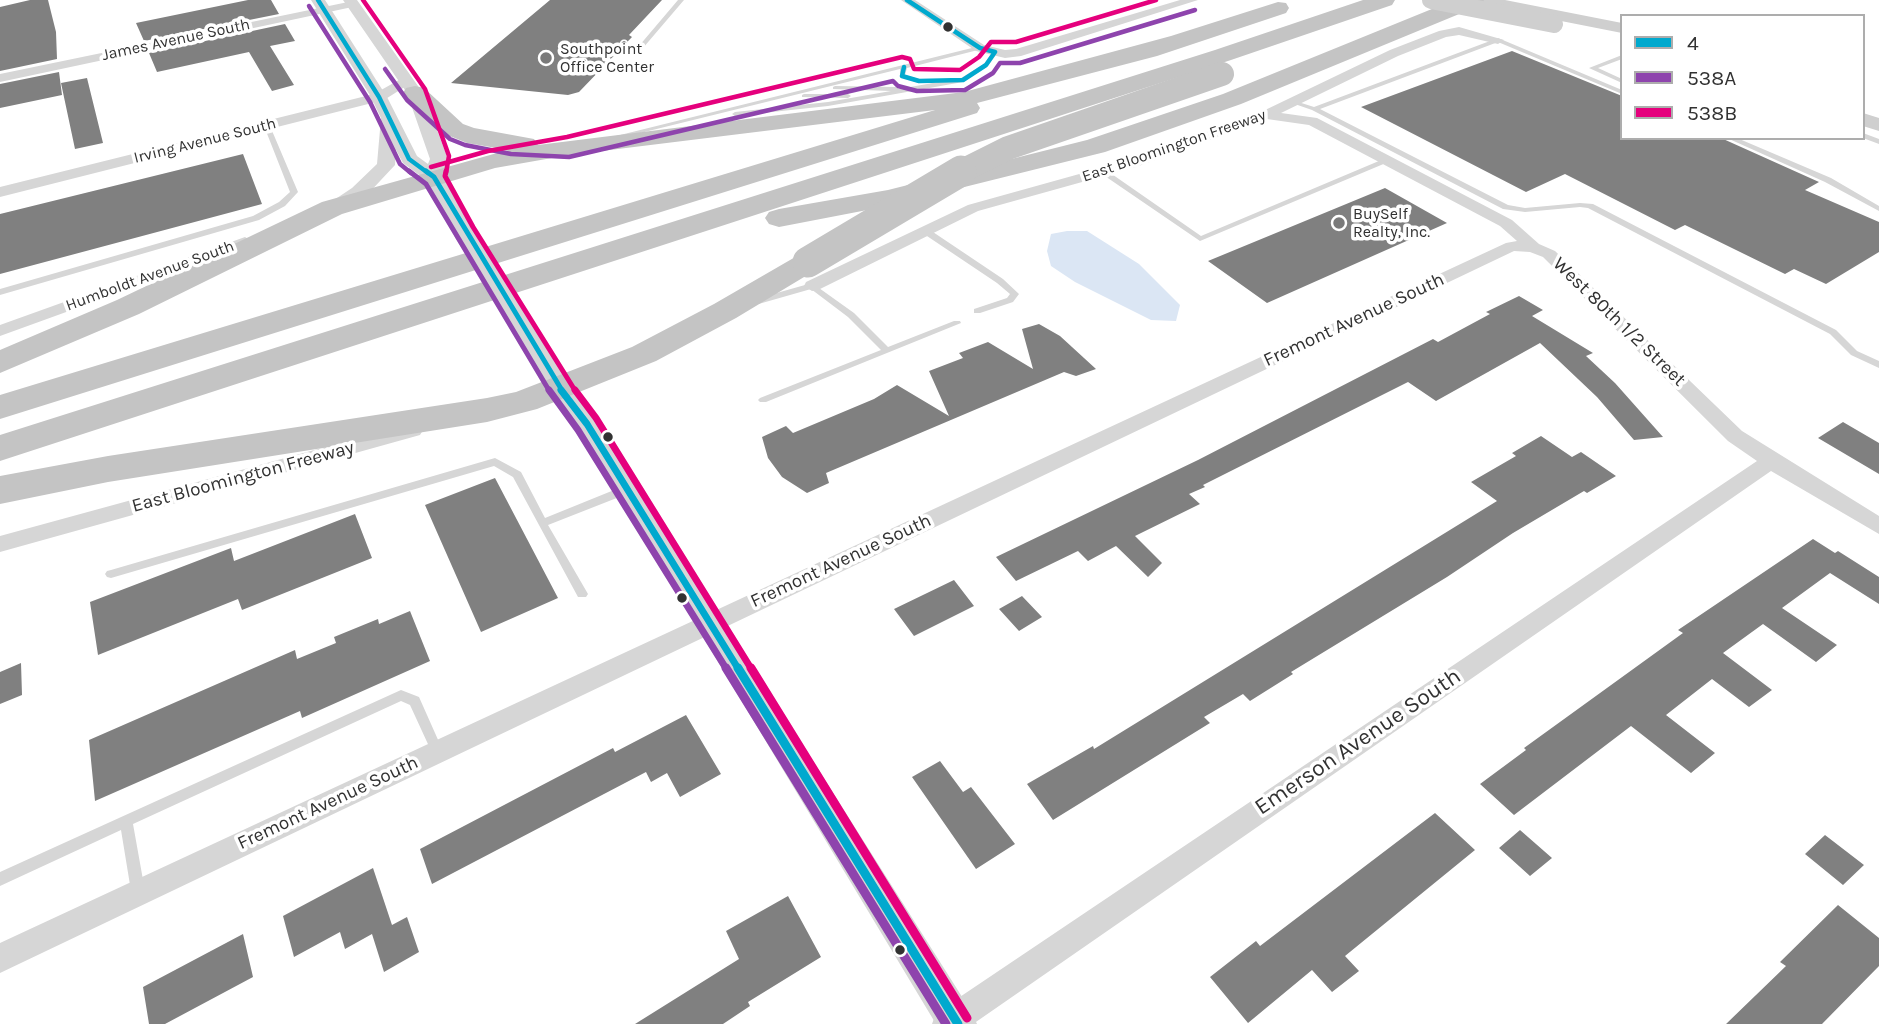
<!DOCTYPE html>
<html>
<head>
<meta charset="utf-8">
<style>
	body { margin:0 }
	#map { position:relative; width:1879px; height:1024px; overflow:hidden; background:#fff; font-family:Karla,sans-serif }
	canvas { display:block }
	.legend { position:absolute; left:1620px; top:14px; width:245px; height:126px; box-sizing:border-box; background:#fff; border:2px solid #adadad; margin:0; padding:9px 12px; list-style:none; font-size:21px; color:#323232 }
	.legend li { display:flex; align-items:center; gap:14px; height:35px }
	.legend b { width:35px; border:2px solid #adadad }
</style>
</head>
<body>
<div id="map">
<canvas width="1879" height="1024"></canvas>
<ul class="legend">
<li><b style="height:9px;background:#00a9ce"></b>4</li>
<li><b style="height:9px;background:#8e44ad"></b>538A</li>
<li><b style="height:9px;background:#e5007d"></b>538B</li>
</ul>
</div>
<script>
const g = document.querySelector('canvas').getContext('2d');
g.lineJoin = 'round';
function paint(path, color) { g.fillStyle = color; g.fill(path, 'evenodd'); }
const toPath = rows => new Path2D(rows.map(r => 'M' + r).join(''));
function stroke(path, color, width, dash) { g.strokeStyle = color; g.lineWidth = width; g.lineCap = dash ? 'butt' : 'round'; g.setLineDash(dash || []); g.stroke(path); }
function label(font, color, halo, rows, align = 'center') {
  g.font = font + ' Karla,sans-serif'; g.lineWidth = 7; g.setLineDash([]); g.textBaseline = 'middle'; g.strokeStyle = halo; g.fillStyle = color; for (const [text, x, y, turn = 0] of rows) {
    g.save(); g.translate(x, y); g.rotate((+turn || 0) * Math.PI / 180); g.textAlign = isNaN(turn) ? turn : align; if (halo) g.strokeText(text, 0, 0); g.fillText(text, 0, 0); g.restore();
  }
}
const water = toPath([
	[1067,231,1087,231,1139,264,1180,305,1176,321,1151,320,1075,282,1051,266,1047,251,1051,234]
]);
const building = toPath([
	[30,0,48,0,56,32,57,59,0,71,0,7],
	[248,0,271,0,279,14,144,41,136,23],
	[550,0,662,0,629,35,632,37,579,92,568,95,451,83],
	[285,24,295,41,270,46,294,85,272,91,249,52,157,72,149,53],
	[1512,51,1622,96,1622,138,1721,138,1819,182,1805,190,1879,222,1879,252,1826,284,1794,269,1785,274,1685,225,1675,230,1565,174,1526,192,1361,107],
	[59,72,62,95,0,108,0,84],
	[87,78,103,143,75,149,61,83],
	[243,154,262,204,0,274,0,214],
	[1385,188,1447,223,1267,303,1208,261],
	[1519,296,1543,310,1532,316,1593,353,1586,356,1615,383,1663,437,1634,440,1597,397,1540,343,1436,401,1408,382,1203,485,1205,487,1189,494,1200,504,1135,536,1162,563,1148,577,1116,546,1088,561,1078,551,1016,581,996,557,1198,460,1433,339,1438,342,1490,314,1486,312],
	[1039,324,1060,336,1096,369,1076,376,1064,372,826,473,829,483,807,493,782,477,768,458,762,437,786,426,793,433,874,399,897,385,949,416,929,371,963,358,959,353,988,342,1033,369,1022,329],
	[1843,422,1879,443,1879,474,1818,438],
	[1541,436,1572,457,1581,452,1616,476,1587,493,1584,491,1513,533,1447,577,1291,672,1293,674,1250,701,1243,694,1204,717,1210,723,1053,820,1027,784,1093,746,1094,749,1497,501,1471,482,1516,456,1512,453],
	[495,478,558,598,481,632,425,505],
	[355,514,372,558,242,610,238,599,98,655,90,602,231,548,234,561],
	[1813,539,1835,553,1838,551,1879,577,1879,604,1830,573,1782,608,1837,645,1816,662,1763,624,1723,653,1772,690,1749,707,1712,679,1666,715,1715,753,1691,773,1631,726,1514,815,1480,784,1526,750,1524,748,1683,633,1678,630],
	[954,580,974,606,914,636,894,609],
	[1022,596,1042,617,1019,631,999,609],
	[410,611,430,661,302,718,300,711,95,801,89,740,295,650,297,659,336,643,334,637,378,619,379,624],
	[21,663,22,695,0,704,0,672],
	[686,715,721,774,680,797,667,773,651,782,646,772,432,884,420,849,613,748,615,752],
	[940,761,963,792,971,787,1015,844,976,869,912,777],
	[1435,813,1475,850,1345,956,1359,971,1332,992,1312,970,1248,1023,1210,977,1256,941,1260,946],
	[1520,830,1552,858,1530,876,1499,848],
	[1825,835,1864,865,1843,885,1805,854],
	[373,868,392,925,407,917,419,952,384,972,372,934,345,949,340,932,294,957,283,916],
	[788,896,821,957,748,1002,750,1006,723,1024,635,1024,739,959,726,931],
	[1838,905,1879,938,1879,966,1822,1024,1726,1024,1786,966,1780,962],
	[243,934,253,977,165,1024,149,1024,143,987]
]);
const service = toPath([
	[678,0,684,0,637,55,633,55,633,53,678,0],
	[1498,38,1622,90,1622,94,1498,42,1320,109,1508,205,1525,208,1580,203,1593,204,1836,330,1857,351,1879,361,1879,368,1851,355,1830,334,1588,208,1580,207,1525,212,1503,209,1312,110,1289,102,1292,100,1314,107,1498,38],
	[980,46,982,47,982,49,907,68,905,75,919,79,935,80,936,81,933,83,919,83,900,77,900,69,616,139,612,137,980,46],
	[995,50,998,52,988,66,963,82,828,106,735,116,732,114,735,112,828,102,891,91,833,89,833,87,835,86,896,87,899,89,961,78,984,64,993,51,995,50],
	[1622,55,1622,59,1598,68,1622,79,1622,83,1589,68,1622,55],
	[804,94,848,94,851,96,848,98,802,97,802,95,804,94],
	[267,124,270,126,298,192,285,206,259,220,0,295,0,289,253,216,279,202,290,192,264,126,267,124],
	[1863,133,1879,139,1879,144,1863,138,1863,133],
	[1727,138,1737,138,1831,178,1879,206,1879,211,1825,182,1727,138],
	[1753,138,1761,138,1758,140,1753,138],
	[1386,158,1393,160,1200,241,1099,172,1106,170,1201,236,1386,158],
	[921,228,927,228,1003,279,1019,294,1013,302,980,313,974,313,974,309,1007,298,1010,294,997,283,921,232,921,228],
	[812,283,854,313,888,347,954,321,960,321,961,323,766,402,760,402,758,400,760,398,881,350,848,317,811,289,755,305,751,302,752,300,812,283],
	[495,458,521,472,545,518,624,486,632,486,633,489,632,492,548,525,588,594,586,597,578,597,513,477,494,466,111,578,107,577,105,574,107,571,111,570,495,458],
	[401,690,419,697,443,751,441,755,437,757,433,755,410,705,401,701,133,824,145,891,143,896,138,898,133,896,131,891,121,830,0,886,0,872,401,690]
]);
const minor = toPath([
	[901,0,915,0,984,45,1005,50,1016,49,1180,0,1198,0,1021,56,1005,58,976,51,901,0],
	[353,1,359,4,357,6,0,82,0,74,353,1],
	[1459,27,1504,40,1498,44,1459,35,1446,37,1398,56,1281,113,1317,118,1512,220,1539,244,1555,251,1742,431,1879,516,1879,534,1771,471,973,1024,932,1024,936,1013,1757,461,1728,441,1543,257,1530,252,1514,251,0,973,0,943,1506,243,1517,241,1500,226,1309,125,1267,119,1136,167,978,211,818,290,812,291,804,286,806,282,968,205,1126,161,1198,135,1261,112,1390,50,1439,31,1459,27],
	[406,76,413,80,411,83,384,100,0,197,0,187,374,94,406,76],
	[245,237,253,242,251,245,0,336,0,325,245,237],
	[413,423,420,425,423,430,420,435,0,552,0,536,413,423]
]);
const tertiary = toPath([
	[311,0,325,0,387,97,417,156,428,164,430,159,407,93,343,0,357,0,423,93,448,159,443,177,474,232,471,236,457,236,426,180,403,163,396,150,395,165,366,196,339,212,332,214,322,208,352,188,377,164,381,118,371,97,311,0],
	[530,330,538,332,569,384,596,418,971,1011,977,1024,936,1024,578,429,548,388,519,337,522,332,530,330]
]);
const secondary = toPath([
	[1472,0,1505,0,1622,23,1622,33,1480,5,1472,0],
	[1863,113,1879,118,1879,131,1863,126,1863,113]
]);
const motorway = toPath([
	[1363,0,1395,0,1392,5,1231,60,0,461,0,435,1215,50,1363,0],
	[1454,0,1484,0,1481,5,1241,104,1105,152,888,206,779,227,769,224,765,218,769,212,779,209,888,190,1087,140,1223,94,1454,0],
	[1278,2,1286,3,1289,8,1286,13,1157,56,977,103,980,108,977,113,0,419,0,395,935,110,569,155,495,168,342,214,139,314,0,373,0,350,117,300,322,202,508,150,467,143,445,134,406,98,403,93,406,88,415,86,424,88,463,124,474,128,534,139,538,145,964,92,1171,36,1278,2],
	[808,253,819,256,823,262,819,268,736,318,656,361,537,409,487,422,108,482,0,504,0,476,108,456,487,398,516,392,632,347,714,304,797,256,808,253]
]);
const tertiaryBridge = toPath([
	[464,232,530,337]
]);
const secondaryBridge = toPath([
	[1431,0,1554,24]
]);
const motorwayBridgeFar1 = toPath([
	[958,173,1008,148,1222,74]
]);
const motorwayBridge = toPath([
	[808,262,961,171]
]);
const bus1Far3 = toPath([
	[318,0,379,97,409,159,428,173],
	[907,0,980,48,995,52],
	[904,67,902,76,919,81,963,80,986,65,995,52]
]);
const bus1Far2 = toPath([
	[426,171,434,177,563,392]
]);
const bus1Far1 = toPath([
	[561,390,587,424,739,670]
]);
const bus1 = toPath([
	[738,668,958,1024]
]);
const bus2Far3 = toPath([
	[309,6,370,102,400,164,411,173],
	[385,69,407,100,450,139,465,145,511,154,569,157,893,81,898,86,917,91,965,90,993,73,1000,63,1020,63,1195,10]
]);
const bus2Far2 = toPath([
	[409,171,426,184,550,392]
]);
const bus2Far1 = toPath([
	[549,390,578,430,727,670]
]);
const bus2 = toPath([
	[726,668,946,1024]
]);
const bus3Far3 = toPath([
	[363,0,425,89,449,156,446,173],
	[431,167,488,151,567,137,902,57,910,59,914,69,960,70,979,57,991,42,1016,42,1156,0]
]);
const bus3Far2 = toPath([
	[446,171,445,176,473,227,576,392]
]);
const bus3Far1 = toPath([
	[575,390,596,418,752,670]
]);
const bus3 = toPath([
	[751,668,967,1018]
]);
const markers = [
	[948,27,6,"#323232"],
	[546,58,7,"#7a7a7a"],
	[1339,223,7,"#7a7a7a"],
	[608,437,6,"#323232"],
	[682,598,6,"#323232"],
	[900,950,6,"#323232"]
];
const farStreetnames = [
	["James Avenue South",176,40,-12],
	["Irving Avenue South",205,141,-14],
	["East Bloomington Freeway",1174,146,-19],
	["Humboldt Avenue South",150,276,-20]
];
const farPoinames = [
	["Southpoint",560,49],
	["Office Center",560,67],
	["BuySelf",1353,214],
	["Realty, Inc.",1353,232]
];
const streetNames = [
	["Fremont Avenue South",1354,320,-25],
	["West 80th 1/2 Street",1619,322,44],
	["East Bloomington Freeway",243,477,-15],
	["Fremont Avenue South",841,561,-25],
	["Fremont Avenue South",328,803,-25]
];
const nearStreetnames = [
	["Emerson Avenue South",1358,742,-34]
];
paint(water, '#dbe6f4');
paint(building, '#808080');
paint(service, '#d6d6d6');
paint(minor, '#d6d6d6');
paint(tertiary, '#d6d6d6');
paint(secondary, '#cfcfcf');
paint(motorway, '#c4c4c4');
stroke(tertiaryBridge, '#d6d6d6', 21);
stroke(secondaryBridge, '#cfcfcf', 18);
stroke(motorwayBridgeFar1, '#c4c4c4', 24);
stroke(motorwayBridge, '#c4c4c4', 31);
stroke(bus1Far3, '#00a9ce', 4.5);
stroke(bus1Far2, '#00a9ce', 5);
stroke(bus1Far1, '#00a9ce', 7);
stroke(bus1, '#00a9ce', 9);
stroke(bus2Far3, '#8e44ad', 4.5);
stroke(bus2Far2, '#8e44ad', 5);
stroke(bus2Far1, '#8e44ad', 7);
stroke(bus2, '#8e44ad', 9);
stroke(bus3Far3, '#e5007d', 4.5);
stroke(bus3Far2, '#e5007d', 5);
stroke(bus3Far1, '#e5007d', 7);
stroke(bus3, '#e5007d', 9);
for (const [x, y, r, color] of markers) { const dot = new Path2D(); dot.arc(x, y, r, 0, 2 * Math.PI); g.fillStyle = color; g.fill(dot); stroke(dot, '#fff', 2.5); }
label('16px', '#323232', '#fff', farStreetnames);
label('16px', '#323232', '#fff', farPoinames, 'left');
label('19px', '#323232', '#fff', streetNames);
label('23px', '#323232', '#fff', nearStreetnames);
</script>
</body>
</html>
